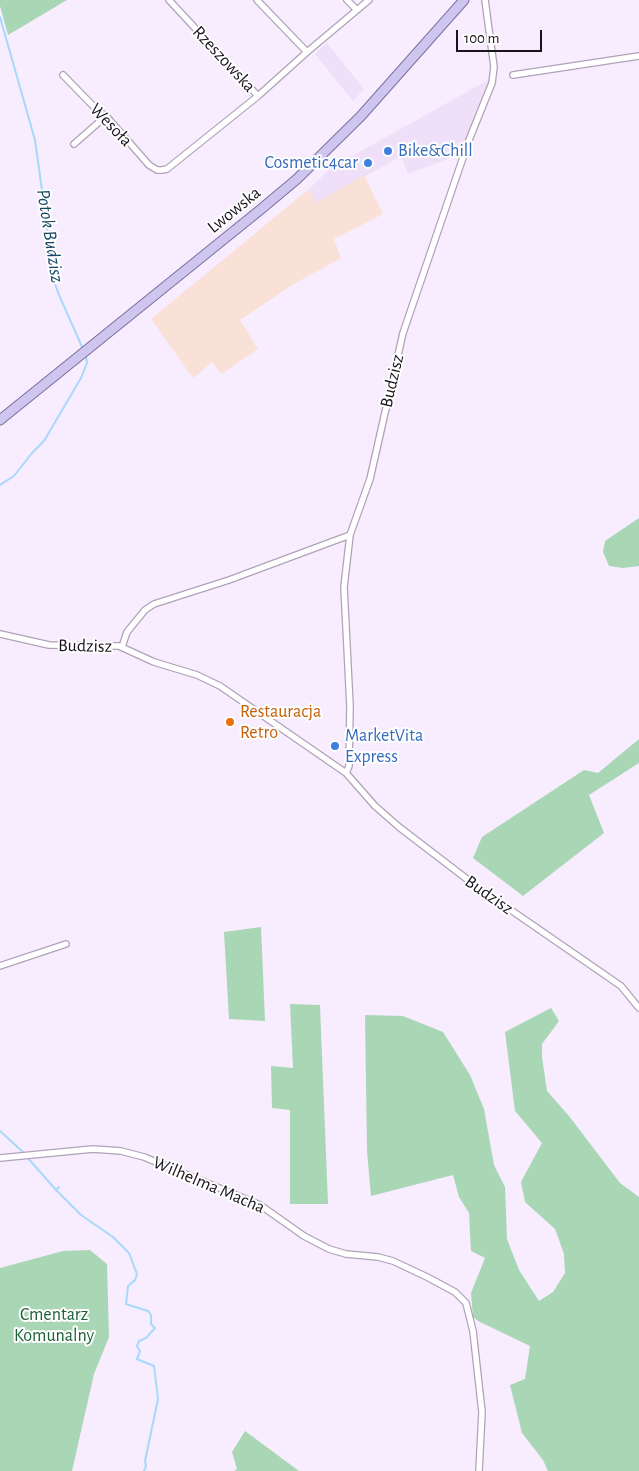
<!DOCTYPE html>
<html>
<head>
<meta charset="utf-8">
<style>
	body { margin:0 }
	#map { position:relative; width:639px; height:1471px; overflow:hidden; background:#f8ecff; font-family:"Alegreya Sans",sans-serif }
	canvas { display:block }
	.scale { position:absolute; left:456px; top:30px; width:86px; height:22px; box-sizing:border-box; border:2px solid #19141c; border-top:0; padding-left:6px; font-size:15px; line-height:18px; white-space:nowrap; color:#19141c; -webkit-text-stroke:4px #fefefe; paint-order:stroke }
</style>
</head>
<body>
<div id="map">
<canvas width="639" height="1471"></canvas>
<div class="scale">100 m</div>
</div>
<script>
const g = document.querySelector('canvas').getContext('2d');
g.lineJoin = 'round';
function paint(path, color) { g.fillStyle = color; g.fill(path, 'evenodd'); }
const toPath = rows => new Path2D(rows.map(r => 'M' + r).join(''));
function stroke(path, color, width, dash) { g.strokeStyle = color; g.lineWidth = width; g.lineCap = dash ? 'butt' : 'round'; g.setLineDash(dash || []); g.stroke(path); }
function label(font, color, halo, rows, align = 'center') {
  g.font = font + ' "Alegreya Sans",sans-serif'; g.lineWidth = 4; g.setLineDash([]); g.textBaseline = 'middle'; g.strokeStyle = halo; g.fillStyle = color; for (const [text, x, y, turn = 0] of rows) {
    g.save(); g.translate(x, y); g.rotate((+turn || 0) * Math.PI / 180); g.textAlign = isNaN(turn) ? turn : align; if (halo) g.strokeText(text, 0, 0); g.fillText(text, 0, 0); g.restore();
  }
}
const built = toPath([
	[327,43,364,89,353,101,315,54],
	[490,79,484,98,471,127,463,153,408,174,401,156,316,204,309,189,331,168]
]);
const industrial = toPath([
	[364,175,383,214,334,239,341,258,292,285,240,320,258,349,222,374,212,362,193,378,151,319,309,189,316,203]
]);
const green = toPath([
	[0,0,67,0,8,35,0,6],
	[639,518,639,566,623,568,609,566,603,552,605,541],
	[639,739,639,763,589,795,604,833,523,896,473,858,482,837,584,770,598,773],
	[261,927,265,1021,229,1019,224,932],
	[290,1004,320,1005,328,1204,290,1204,290,1110,272,1108,271,1066,293,1068],
	[551,1008,559,1021,542,1044,542,1057,547,1091,569,1116,620,1183,639,1197,639,1471,548,1471,543,1460,522,1433,510,1385,525,1379,530,1346,478,1321,473,1317,471,1293,485,1258,471,1251,469,1213,459,1197,453,1175,371,1196,367,1151,365,1015,403,1016,443,1032,470,1075,484,1109,494,1165,505,1187,507,1239,519,1270,539,1301,553,1292,565,1273,564,1254,555,1229,525,1202,521,1182,542,1143,515,1111,505,1032],
	[90,1250,107,1264,109,1337,94,1374,72,1471,0,1471,0,1268,63,1251],
	[245,1431,299,1471,234,1471,237,1469,232,1452]
]);
const stream = toPath([
	[0,17,35,140,55,284,59,295,83,349],
	[0,485,14,476,32,453,44,441,81,378,87,363,86,356],
	[0,1131,24,1153],
	[27,1157,56,1190,59,1187],
	[56,1190,81,1215,113,1237,129,1253,137,1274,135,1280,128,1286,126,1304,148,1311,151,1315,151,1324,155,1328,146,1338,139,1341,137,1346,140,1351,137,1359,154,1366,158,1399,145,1461,146,1466,144,1471]
]);
const minor = toPath([
	[169,0,258,96],
	[257,0,307,52],
	[347,0,357,10],
	[63,75,98,111,106,116,149,165,157,170,162,170,167,169,258,96,307,52,369,0],
	[513,75,639,56],
	[74,144,106,116],
	[0,634,49,645,119,646,154,662,197,675,220,686,346,773,375,806,399,827,476,886,621,986,639,1008],
	[122,647,127,632,145,610,154,604,229,580,350,535],
	[346,773,349,766,350,706,344,587,350,535,370,479,403,333,469,140,492,83,494,67,485,0],
	[0,966,66,944],
	[0,1158,93,1149,121,1151,144,1157,260,1205,304,1236,329,1249,346,1254,378,1257,393,1261,427,1277,455,1292,466,1303,473,1331,482,1412,479,1471]
]);
const primary = toPath([
	[0,420,260,210,297,179,361,116,464,0]
]);
const markers = [
	[388,151,5,"#3f7fe0"],
	[368,163,5,"#3f7fe0"],
	[230,722,5,"#e8710a"],
	[335,746,5,"#3f7fe0"]
];
const streetNames = [
	["Rzeszowska",224,59,47],
	["Wesoła",111,125,46],
	["Lwowska",234,210,-39],
	["Budzisz",392,381,-77],
	["Budzisz",85,646,1],
	["Budzisz",489,895,35],
	["Wilhelma Macha",209,1185,23]
];
const shopNames = [
	["Bike&Chill",398,151],
	["Cosmetic4car",358,163,"right"],
	["MarketVita",345,736],
	["Express",345,757]
];
const foodNames = [
	["Restauracja",240,712],
	["Retro",240,733]
];
const parkNames = [
	["Cmentarz",54,1315],
	["Komunalny",54,1336]
];
const waterNames = [
	["Potok Budzisz",50,236,81]
];
paint(built, '#efdff8');
paint(industrial, '#fae1d7');
paint(green, '#a9d7b5');
stroke(stream, '#a7d9fc', 2);
stroke(minor, '#b0a2b8', 8);
stroke(primary, '#7a6f9e', 11);
stroke(minor, '#fff', 5.5);
stroke(primary, '#cec6ef', 9);
for (const [x, y, r, color] of markers) { const dot = new Path2D(); dot.arc(x, y, r, 0, 2 * Math.PI); g.fillStyle = color; g.fill(dot); stroke(dot, '#fefefe', 2); }
label('18px', '#19141c', '#fefefe', streetNames);
label('18px', '#366cbe', '#fefefe', shopNames, 'left');
label('18px', '#c56008', '#fefefe', foodNames, 'left');
label('18px', '#1b5e34', '#fefefe', parkNames);
label('italic 19px', '#144562', '#fefefe', waterNames);
</script>
</body>
</html>
